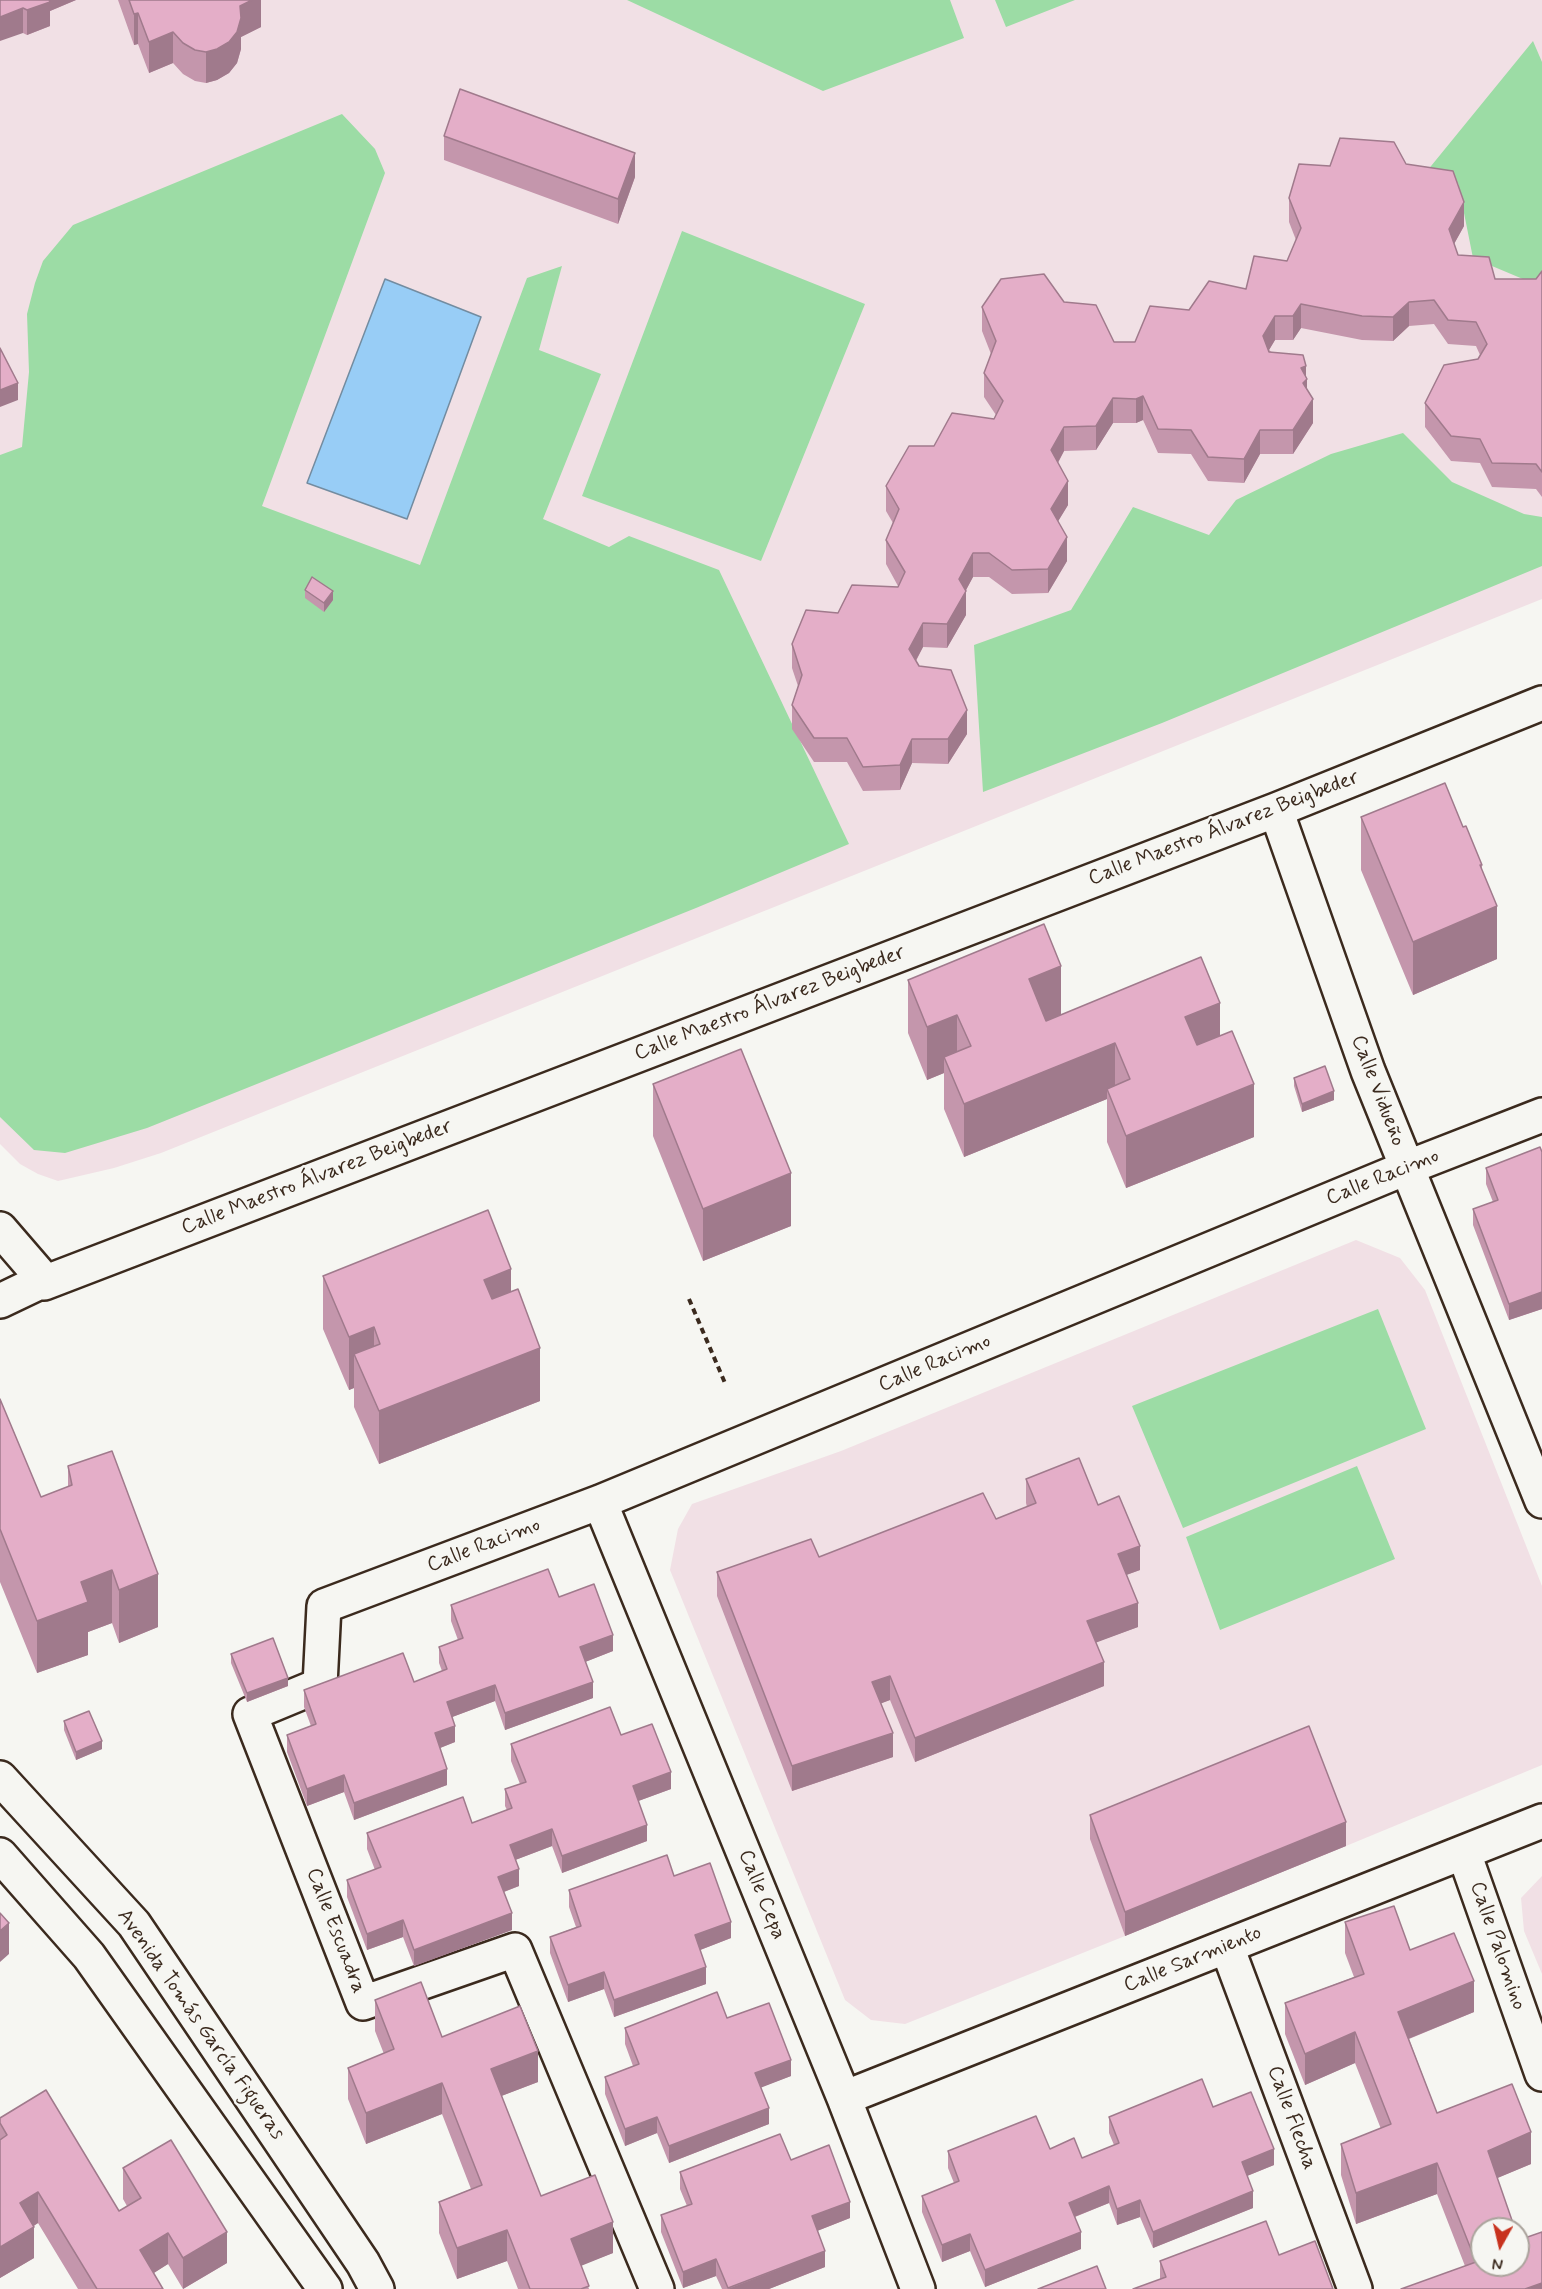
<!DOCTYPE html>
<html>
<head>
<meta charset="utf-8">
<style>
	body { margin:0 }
	#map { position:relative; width:1542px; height:2289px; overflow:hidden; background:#f6f6f2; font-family:Mynerve,sans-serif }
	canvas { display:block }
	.north { position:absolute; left:1470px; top:2217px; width:60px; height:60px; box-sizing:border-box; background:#f6f6f2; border:2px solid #aba49d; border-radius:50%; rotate:188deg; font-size:16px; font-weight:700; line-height:24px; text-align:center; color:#3b2a1e }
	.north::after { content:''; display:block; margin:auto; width:21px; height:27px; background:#c8321e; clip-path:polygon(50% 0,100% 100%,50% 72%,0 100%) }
</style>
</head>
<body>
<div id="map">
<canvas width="1542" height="2289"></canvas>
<div class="north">N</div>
</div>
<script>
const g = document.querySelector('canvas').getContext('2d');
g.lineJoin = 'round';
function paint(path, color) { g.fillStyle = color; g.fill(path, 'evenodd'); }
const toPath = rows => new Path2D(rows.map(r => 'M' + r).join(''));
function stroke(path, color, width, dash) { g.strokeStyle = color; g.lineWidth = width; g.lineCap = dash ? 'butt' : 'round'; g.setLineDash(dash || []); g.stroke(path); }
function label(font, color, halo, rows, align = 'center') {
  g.font = font + ' Mynerve,sans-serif'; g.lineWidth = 5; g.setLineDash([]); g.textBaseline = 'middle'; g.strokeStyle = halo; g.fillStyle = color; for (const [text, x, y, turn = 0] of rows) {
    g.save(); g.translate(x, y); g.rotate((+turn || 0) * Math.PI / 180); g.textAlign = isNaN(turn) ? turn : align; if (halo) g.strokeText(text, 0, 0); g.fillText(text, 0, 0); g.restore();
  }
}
const built = toPath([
	[0,0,1542,0,1542,599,161,1153,114,1168,58,1181,38,1174,20,1164,0,1144],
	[1356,1240,1400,1258,1425,1290,1542,1586,1542,1765,1346,1846,1309,1751,1091,1839,1125,1936,905,2024,871,2020,845,2000,670,1570,678,1529,692,1504,841,1451],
	[1542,1876,1542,1974,1524,1931,1521,1898]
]);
const green = toPath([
	[627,0,950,0,964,38,823,91],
	[995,0,1075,0,1006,27],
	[1533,41,1542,62,1542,278,1530,282,1473,258,1458,183,1427,171],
	[342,114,375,149,385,173,262,506,420,565,527,278,562,266,539,350,601,374,543,519,609,547,629,536,719,570,849,844,696,908,147,1128,65,1153,34,1150,0,1117,0,455,22,447,29,372,27,314,35,283,43,261,73,225],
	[682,231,865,304,761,561,582,496],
	[1403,433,1452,482,1524,514,1542,517,1542,566,1162,723,983,792,974,645,1071,610,1133,507,1209,535,1236,500,1331,454],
	[1378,1309,1426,1429,1183,1528,1132,1406],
	[1357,1466,1395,1559,1220,1630,1186,1537]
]);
const water = toPath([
	[385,279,481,317,407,519,307,483,385,279]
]);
const path = toPath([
	[689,1299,725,1383]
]);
const minor = toPath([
	[1276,810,1368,1071,1542,1501],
	[0,1229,44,1280],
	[0,1301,44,1280,44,1283,1276,810,1542,703],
	[600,1502,844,2098,918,2289],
	[1464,1853,1542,2074],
	[1227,1947,1355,2289],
	[844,2098,1542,1821],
	[657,2289,515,1950,363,2003,250,1714,320,1685,324,1606,600,1502,1406,1168,1542,1115]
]);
const major = toPath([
	[0,1778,134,1924,363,2263,377,2289],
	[0,1855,89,1956,325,2289]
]);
const wall = toPath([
	[0,0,76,0,50,11,50,26,27,35,23,33],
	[118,0,261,0,261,27,241,37,241,49,237,63,229,73,217,80,206,83,195,81,183,74,173,63,149,73,138,44,134,45],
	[444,136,635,177,618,224,444,160],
	[1406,164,1464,226,1454,244,1458,255,1495,279,1536,279,1542,271,1542,497,1536,489,1492,487,1480,463,1451,461,1425,427,1425,403,1478,359,1480,355,1476,346,1448,344,1434,324,1409,326,1393,341,1362,340,1301,328,1293,340,1275,340,1269,350,1306,378,1307,389,1313,423,1293,454,1260,454,1244,483,1208,481,1191,454,1158,453,1143,420,1136,423,1113,423,1096,450,1064,451,1058,463,1068,505,1058,521,1067,561,1048,593,1012,594,989,577,973,577,966,590,966,615,947,648,923,647,916,661,967,734,948,764,912,763,900,790,863,791,847,762,814,762,792,729,792,705,798,686,792,668,792,644,838,613,898,587,898,586,886,564,886,540,893,523,886,511,886,486,934,446,994,419,996,415,984,397,984,373,991,354,982,331,982,307,1064,302,1114,342,1135,342,1189,310,1246,289,1287,261,1296,240,1289,222,1289,198,1330,166],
	[305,590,333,600,324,612,305,598],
	[1361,817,1463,827,1482,865,1482,871,1497,959,1413,995,1361,870],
	[908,980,1061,1015,1220,1036,1254,1137,1126,1188,1107,1142,1107,1099,964,1157,944,1109,944,1073,927,1080,908,1033],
	[1294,1078,1334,1100,1302,1112,1294,1086],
	[653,1084,791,1226,703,1261,653,1136],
	[1542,1152,1542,1309,1509,1320,1473,1225,1473,1209,1493,1202,1486,1184,1486,1168],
	[323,1276,511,1292,540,1401,379,1464,354,1407,354,1388,349,1390,323,1329],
	[0,1399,41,1497,68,1487,68,1466,158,1627,119,1643,112,1623,88,1632,88,1655,37,1673,0,1582],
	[1026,1479,1098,1505,1140,1570,1126,1575,1138,1627,1096,1642,1104,1686,915,1762,890,1700,881,1703,893,1757,792,1791,717,1596,717,1572,819,1557,996,1519,1027,1507,1026,1503],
	[559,1597,613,1651,585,1662,593,1698,505,1730,495,1701,452,1717,455,1742,440,1748,447,1785,354,1820,344,1792,307,1806,287,1752,287,1735,311,1726,304,1707,304,1690,414,1682,442,1671,439,1663,439,1647,458,1640,451,1621,451,1605],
	[231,1654,288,1686,247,1702,231,1663],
	[64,1721,102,1749,76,1760,64,1730],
	[621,1735,671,1789,638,1801,647,1841,562,1873,552,1846,515,1860,519,1886,504,1892,512,1930,414,1966,403,1937,367,1950,347,1897,347,1880,375,1870,367,1849,367,1833,472,1823,507,1810,505,1806,505,1789,520,1784,511,1761,511,1744],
	[1090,1815,1346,1846,1125,1936,1090,1839],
	[674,1876,731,1938,700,1950,706,1984,614,2017,604,1989,568,2002,550,1953,550,1937,576,1927,569,1907,569,1890],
	[1345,1922,1410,1950,1474,2012,1409,2039,1437,2113,1531,2164,1497,2178,1482,2229,1542,2289,1465,2266,1437,2194,1356,2224,1341,2175,1341,2144,1381,2129,1355,2063,1305,2085,1285,2034,1285,2003,1354,1977,1345,1953],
	[375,2000,442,2037,538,2082,501,2096,541,2196,613,2253,581,2265,589,2289,518,2289,507,2261,457,2279,439,2233,439,2202,471,2189,442,2114,366,2144,348,2099,348,2068,384,2054,375,2031],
	[727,2018,791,2076,761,2087,769,2124,669,2163,657,2133,625,2146,605,2094,605,2077,633,2066,625,2044,625,2028],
	[1213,2107,1274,2165,1247,2176,1253,2208,1153,2248,1140,2217,1117,2225,1109,2203,1075,2217,1081,2249,985,2287,970,2251,942,2262,922,2212,922,2196,954,2183,948,2168,948,2151,1050,2149,1082,2158,1114,2145,1109,2133,1109,2117],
	[0,2118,119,2211,127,2206,123,2199,123,2168,227,2263,183,2289,168,2264,153,2273,163,2289,78,2289,38,2223,34,2226,34,2258,0,2278],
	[791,2160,850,2218,817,2231,825,2267,769,2289,722,2289,716,2276,683,2288,661,2232,661,2215,687,2206,680,2189,680,2172],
	[1279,2255,1160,2279,1160,2261]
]);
const shadedWall = toPath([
	[43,0,76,0,50,11,50,26,27,35,27,10],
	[252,0,261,0,261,27,241,37,241,49,237,63,229,73,217,80,206,83,206,52,240,6],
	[23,8,23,33,0,41,0,17],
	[138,13,138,44,134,45,134,14],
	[173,32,173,63,149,73,149,42],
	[635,153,635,177,618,224,618,199],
	[1464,202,1464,226,1449,253,1449,229],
	[1409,302,1409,326,1393,341,1393,317],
	[1301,304,1301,328,1293,340,1293,316],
	[1275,316,1275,340,1263,360,1263,336],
	[1306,366,1306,379,1307,379,1307,403,1301,368],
	[18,383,18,400,0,407,0,390],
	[1143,396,1143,420,1136,423,1136,399],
	[1113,398,1113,423,1096,450,1096,426],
	[1313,399,1313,423,1293,454,1293,430],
	[1064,427,1064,451,1051,475,1051,450],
	[1260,430,1260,454,1244,483,1244,459],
	[1068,481,1068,505,1051,533,1051,509],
	[1067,537,1067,561,1048,593,1048,569],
	[973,553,973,577,959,603,959,579],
	[333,591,333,600,324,612,324,603],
	[966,591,966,615,947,648,947,624],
	[923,623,923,647,909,673,909,649],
	[967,710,967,734,948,764,948,739],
	[912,739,912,763,900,790,900,765],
	[1497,906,1497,959,1413,995,1413,942],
	[1061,966,1061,1019,1029,1032,1029,979],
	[1220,1003,1220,1055,1185,1070,1185,1017],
	[957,1015,957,1067,944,1057,944,1073,927,1080,927,1027],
	[1115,1043,1115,1095,1107,1089,1107,1099,964,1157,964,1104],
	[1254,1084,1254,1137,1126,1188,1126,1136],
	[1334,1091,1334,1100,1302,1112,1302,1104],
	[791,1173,791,1226,703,1261,703,1209],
	[511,1269,511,1322,484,1333,484,1280],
	[1542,1292,1542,1309,1509,1320,1509,1304],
	[374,1327,374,1380,354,1354,354,1388,349,1390,349,1337],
	[540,1348,540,1401,379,1464,379,1411],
	[1140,1546,1140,1570,1118,1578,1118,1554],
	[112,1570,112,1623,88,1632,88,1655,37,1673,37,1621,81,1582],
	[158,1574,158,1627,119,1643,119,1590],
	[1138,1603,1138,1627,1087,1646,1087,1621],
	[613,1635,613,1651,580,1664,580,1647],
	[1104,1662,1104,1686,915,1762,915,1738],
	[890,1676,890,1700,872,1707,872,1682],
	[288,1678,288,1686,247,1702,247,1693],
	[593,1682,593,1698,505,1730,505,1713],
	[495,1685,495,1701,447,1719,447,1702],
	[455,1726,455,1742,435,1750,435,1733],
	[893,1733,893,1757,792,1791,792,1766],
	[102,1741,102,1749,76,1760,76,1752],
	[447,1769,447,1785,354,1820,354,1803],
	[671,1772,671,1789,633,1803,633,1786],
	[344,1775,344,1792,307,1806,307,1789],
	[1346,1822,1346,1846,1125,1936,1125,1912],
	[647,1825,647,1841,562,1873,562,1856],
	[552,1829,552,1846,510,1862,510,1845],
	[519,1869,519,1886,498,1894,498,1877],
	[512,1913,512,1930,414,1966,414,1950],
	[403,1920,403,1937,367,1950,367,1934],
	[731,1922,731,1938,695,1952,695,1935],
	[9,1923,9,1954,0,1962,0,1931],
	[706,1967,706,1984,614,2017,614,2000],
	[604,1972,604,1989,568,2002,568,1985],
	[1474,1981,1474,2012,1398,2043,1398,2012],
	[1355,2032,1355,2063,1305,2085,1305,2054],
	[538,2051,538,2082,491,2100,491,2069],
	[791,2060,791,2076,755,2090,755,2073],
	[442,2083,442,2114,366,2144,366,2113],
	[769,2108,769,2124,669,2163,669,2146],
	[657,2117,657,2133,625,2146,625,2129],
	[1531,2132,1531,2164,1488,2182,1488,2151],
	[1274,2149,1274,2165,1242,2178,1242,2162],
	[1437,2163,1437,2194,1356,2224,1356,2193],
	[1109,2186,1109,2203,1069,2219,1069,2203],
	[1253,2191,1253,2208,1153,2248,1153,2232],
	[38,2192,38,2223,20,2234,20,2203],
	[1140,2200,1140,2217,1117,2225,1117,2209],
	[850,2202,850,2218,812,2233,812,2216],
	[613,2222,613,2253,571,2270,571,2239],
	[34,2227,34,2258,0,2278,0,2247],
	[507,2230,507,2261,457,2279,457,2248],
	[227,2232,227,2263,183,2289,183,2258],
	[1081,2232,1081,2249,985,2287,985,2270],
	[168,2233,168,2264,140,2282,140,2250],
	[970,2234,970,2251,942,2262,942,2245],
	[825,2251,825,2267,769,2289,728,2289],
	[716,2259,716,2276,683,2288,683,2272],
	[1542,2283,1542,2289,1525,2289]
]);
const building = toPath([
	[0,0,49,0,50,2,27,10,23,8,0,17,0,0],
	[129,0,252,0,240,6,241,18,237,32,229,42,217,49,206,52,195,50,183,43,173,32,149,42,138,13,134,14,129,0],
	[460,89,635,153,618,199,444,136,460,89],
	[1340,138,1394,142,1406,164,1453,171,1464,202,1449,229,1458,255,1489,257,1495,279,1536,279,1542,271,1542,472,1536,464,1492,463,1480,439,1451,436,1425,403,1444,365,1478,359,1487,344,1476,322,1448,320,1434,300,1409,302,1393,317,1362,316,1301,304,1293,316,1275,316,1263,336,1269,352,1303,355,1306,366,1301,368,1307,379,1303,383,1313,399,1293,430,1260,430,1244,459,1208,457,1191,430,1158,429,1143,396,1136,399,1113,398,1096,426,1064,427,1051,450,1068,481,1051,509,1067,537,1048,569,1012,570,989,553,973,553,959,579,966,591,947,624,923,623,909,649,919,666,951,670,967,710,948,739,912,739,900,765,863,767,847,738,814,738,792,705,802,675,792,644,806,610,838,613,852,585,898,587,905,572,886,540,899,509,886,486,909,446,934,446,952,413,994,419,1003,401,984,373,996,341,982,307,1001,279,1044,274,1064,302,1096,305,1114,342,1135,342,1150,306,1189,310,1209,281,1246,289,1254,256,1287,261,1301,228,1289,198,1299,164,1330,166,1340,138],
	[0,348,18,383,0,390,0,348],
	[312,577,333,591,324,603,305,590,312,577],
	[1445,783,1463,827,1466,826,1482,865,1480,865,1497,906,1413,942,1361,817,1445,783],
	[1044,924,1061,966,1029,979,1046,1021,1201,957,1220,1003,1185,1017,1197,1045,1232,1031,1254,1084,1126,1136,1107,1089,1130,1079,1115,1043,964,1104,944,1057,971,1046,957,1015,927,1027,908,980,1044,924],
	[741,1049,791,1173,703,1209,653,1084,741,1049],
	[1325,1066,1334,1091,1302,1104,1294,1078,1325,1066],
	[1540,1147,1542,1152,1542,1292,1509,1304,1473,1209,1498,1200,1486,1168,1540,1147],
	[488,1210,511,1269,484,1280,492,1299,518,1289,540,1348,379,1411,354,1354,380,1344,374,1327,349,1337,323,1276,488,1210],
	[0,1399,41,1497,72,1485,68,1466,112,1451,158,1574,119,1590,112,1570,81,1582,88,1602,37,1621,0,1529,0,1399],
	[1079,1458,1098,1505,1119,1496,1140,1546,1118,1554,1138,1603,1087,1621,1104,1662,915,1738,890,1676,872,1682,893,1733,792,1766,717,1572,811,1539,819,1557,983,1493,996,1519,1036,1503,1026,1479,1079,1458],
	[548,1569,559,1597,594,1584,613,1635,580,1647,593,1682,505,1713,495,1685,447,1702,455,1726,435,1733,447,1769,354,1803,344,1775,307,1789,287,1735,316,1724,304,1690,403,1653,414,1682,447,1669,439,1647,463,1638,451,1605,548,1569],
	[273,1638,288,1678,247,1693,231,1654,273,1638],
	[610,1707,621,1735,652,1724,671,1772,633,1786,647,1825,562,1856,552,1829,510,1845,519,1869,498,1877,512,1913,414,1950,403,1920,367,1934,347,1880,381,1867,367,1833,463,1797,472,1823,512,1808,505,1789,526,1782,511,1744,610,1707],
	[89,1711,102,1741,76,1752,64,1721,89,1711],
	[1309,1726,1346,1822,1125,1912,1090,1815,1309,1726],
	[667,1855,674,1876,710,1863,731,1922,695,1935,706,1967,614,2000,604,1972,568,1985,550,1937,581,1926,569,1890,667,1855],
	[1394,1906,1410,1950,1454,1933,1474,1981,1398,2012,1437,2113,1512,2084,1531,2132,1488,2151,1515,2229,1482,2229,1482,2265,1518,2265,1518,2238,1519,2240,1542,2232,1542,2283,1525,2289,1401,2289,1476,2262,1437,2163,1356,2193,1341,2144,1391,2124,1355,2032,1305,2054,1285,2003,1364,1974,1345,1922,1394,1906],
	[0,1913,9,1923,0,1931,0,1913],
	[421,1982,442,2037,520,2006,538,2051,491,2069,541,2196,595,2175,613,2222,571,2239,589,2286,581,2289,530,2289,507,2230,457,2248,439,2202,482,2185,442,2083,366,2113,348,2068,394,2049,375,2000,421,1982],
	[717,1992,727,2018,769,2003,791,2060,755,2073,769,2108,669,2146,657,2117,625,2129,605,2077,639,2064,625,2028,717,1992],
	[1202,2079,1213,2107,1251,2092,1274,2149,1242,2162,1253,2191,1153,2232,1140,2200,1117,2209,1109,2186,1069,2203,1081,2232,985,2270,970,2234,942,2245,922,2196,959,2181,948,2151,1036,2116,1050,2149,1074,2138,1082,2158,1119,2143,1109,2117,1202,2079],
	[46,2090,119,2211,141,2198,123,2168,171,2140,227,2232,183,2258,168,2233,140,2250,163,2289,97,2289,38,2192,20,2203,34,2227,0,2247,0,2140,7,2135,0,2123,0,2118,46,2090],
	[780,2134,791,2160,829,2145,850,2202,812,2216,825,2251,728,2288,716,2259,683,2272,661,2215,692,2204,680,2172,780,2134],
	[1266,2221,1279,2255,1315,2241,1333,2289,1133,2289,1166,2277,1160,2261,1266,2221],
	[1097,2266,1106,2289,1038,2289,1097,2266]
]);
const streetNames = [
	["Calle Maestro Álvarez Beigbeder",1224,829,-21],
	["Calle Maestro Álvarez Beigbeder",770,1004,-21],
	["Calle Vidueño",1377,1091,69],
	["Calle Maestro Álvarez Beigbeder",317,1178,-21],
	["Calle Racimo",1383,1178,-22],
	["Calle Racimo",935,1364,-23],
	["Calle Racimo",484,1546,-21],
	["Calle Cepa",761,1895,68],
	["Calle Escuadra",335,1931,69],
	["Calle Palomino",1497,1946,71],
	["Calle Sarmiento",1193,1960,-22],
	["Avenida Tomás García Figueras",200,2025,55],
	["Calle Flecha",1291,2118,70]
];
paint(built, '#f1e0e5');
paint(green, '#9cdca5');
paint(water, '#98cdf6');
stroke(water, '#738ca0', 1.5);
stroke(minor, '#3b2a1e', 38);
stroke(major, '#3b2a1e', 38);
stroke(path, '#3b2a1e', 4, [6, 4.5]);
stroke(minor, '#f6f6f2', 33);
stroke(major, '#f6f6f2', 33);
paint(wall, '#c496ac');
paint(shadedWall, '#a07a8c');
paint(building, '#e4aec8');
stroke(building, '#a07a8c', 1.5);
label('21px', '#3b2a1e', '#f6f6f2', streetNames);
</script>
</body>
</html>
